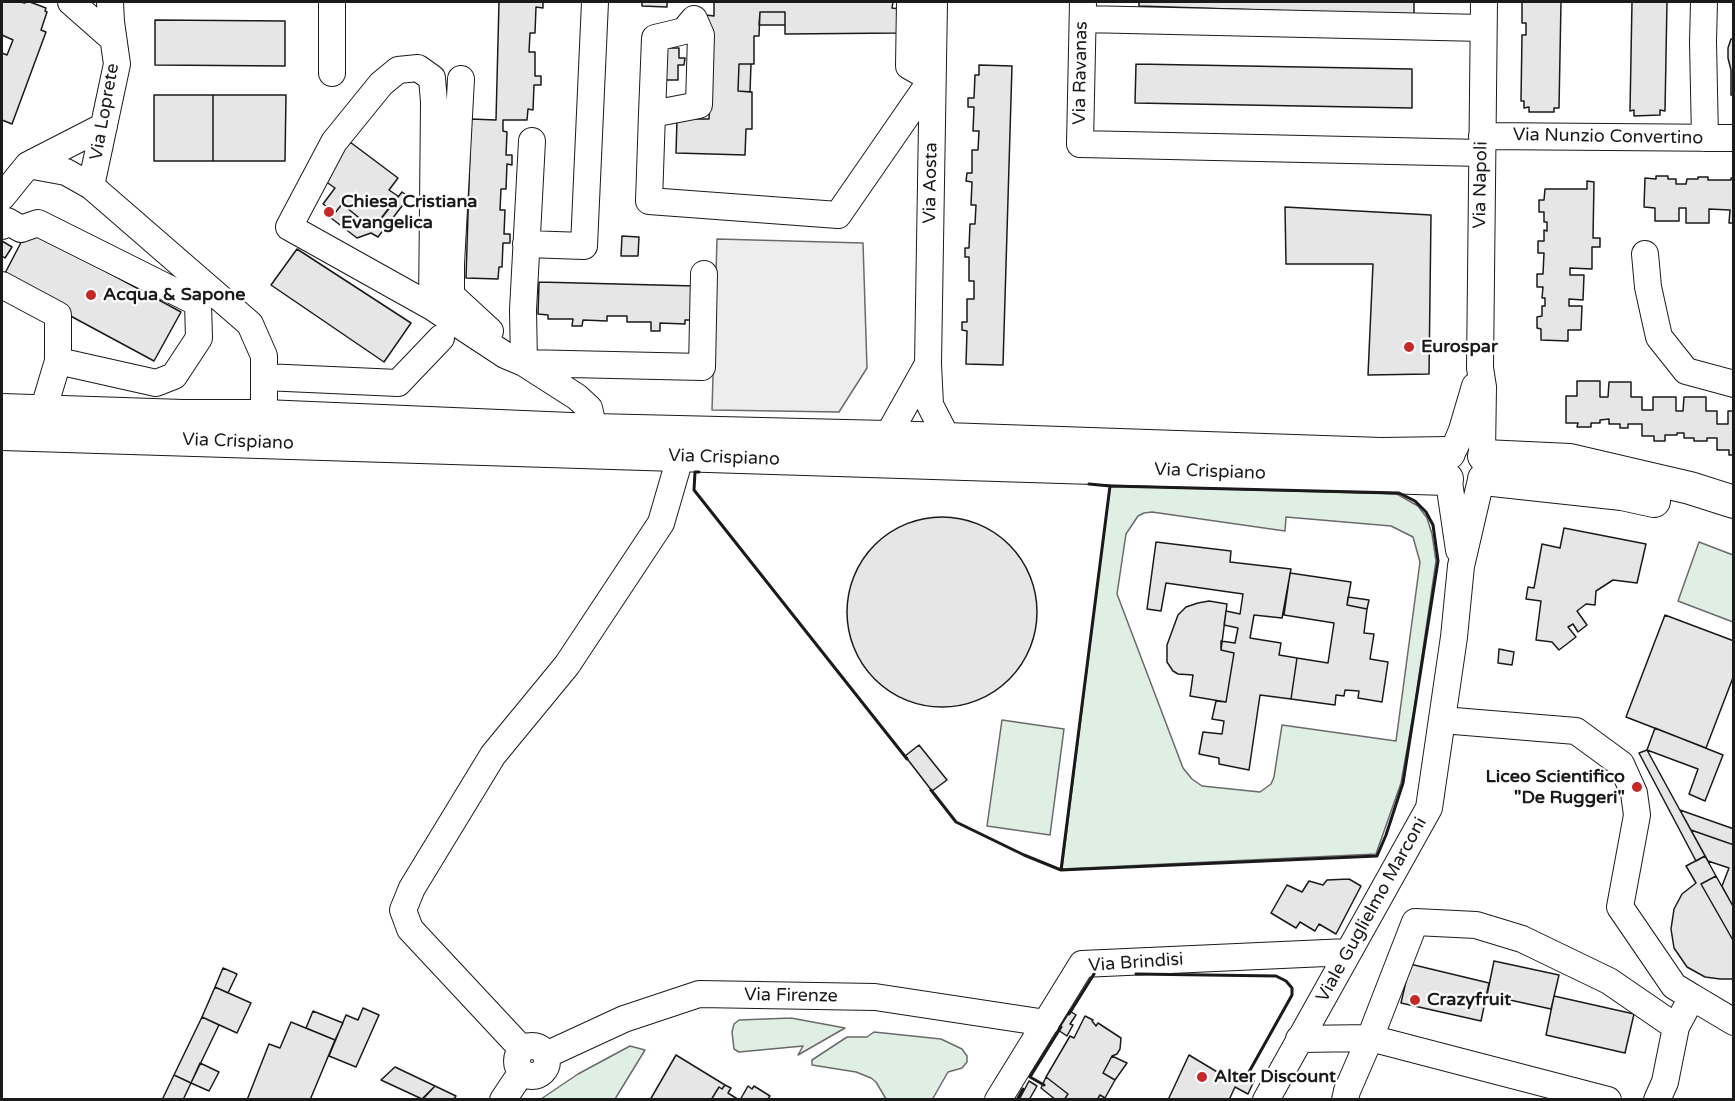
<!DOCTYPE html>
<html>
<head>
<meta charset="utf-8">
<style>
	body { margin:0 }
	#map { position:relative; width:1735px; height:1101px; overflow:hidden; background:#fff; font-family:"Varela Round",sans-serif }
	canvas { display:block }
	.frame { position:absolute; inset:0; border:3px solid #1a1a1a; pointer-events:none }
</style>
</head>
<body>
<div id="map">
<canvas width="1735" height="1101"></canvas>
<div class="frame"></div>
</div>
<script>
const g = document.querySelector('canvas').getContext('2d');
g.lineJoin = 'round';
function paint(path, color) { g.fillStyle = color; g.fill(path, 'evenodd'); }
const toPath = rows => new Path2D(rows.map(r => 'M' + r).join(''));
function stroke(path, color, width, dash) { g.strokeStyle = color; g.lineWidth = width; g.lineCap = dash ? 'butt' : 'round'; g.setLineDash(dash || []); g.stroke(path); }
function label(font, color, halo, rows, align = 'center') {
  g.font = font + ' "Varela Round",sans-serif'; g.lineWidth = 4.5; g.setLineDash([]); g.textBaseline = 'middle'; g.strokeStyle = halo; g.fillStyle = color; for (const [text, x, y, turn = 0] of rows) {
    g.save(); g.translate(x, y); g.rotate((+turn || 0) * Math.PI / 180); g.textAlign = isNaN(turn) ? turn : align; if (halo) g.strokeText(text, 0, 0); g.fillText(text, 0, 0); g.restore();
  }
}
const green = toPath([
	[1110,486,1397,494,1418,506,1427,518,1432,534,1436,561,1414,710,1401,783,1376,854,1062,869,1110,486],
	[1152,512,1285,531,1286,517,1391,526,1413,537,1420,562,1396,741,1282,725,1274,777,1271,784,1260,792,1202,786,1192,779,1183,768,1117,594,1126,534,1138,516,1144,513,1152,512],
	[1699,542,1733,555,1733,622,1678,601,1699,542],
	[1002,720,1064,729,1050,835,987,826,1002,720],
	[791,1018,845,1028,798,1055,803,1046,739,1052,734,1049,732,1032,734,1024,739,1020,791,1018],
	[874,1032,941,1039,962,1049,967,1056,967,1062,962,1068,948,1072,932,1100,886,1099,876,1082,871,1078,856,1072,812,1065,812,1060,847,1037,867,1037,874,1032],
	[630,1046,645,1050,615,1099,541,1099,578,1074,630,1046]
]);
const parking = toPath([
	[717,239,863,243,867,368,839,412,712,410,717,239]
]);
const building = toPath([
	[2,2,20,2,25,3,26,2,30,2,46,8,45,11,47,12,41,30,46,32,12,124,2,120,2,53,7,55,13,40,2,35,2,2],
	[499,2,543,2,543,8,536,7,535,33,530,33,529,52,535,52,535,76,541,76,541,85,534,85,533,110,528,109,527,120,503,120,503,131,507,132,506,155,512,155,512,165,507,164,506,189,501,189,500,210,505,210,504,234,510,234,510,243,503,243,502,267,499,267,498,279,466,278,471,119,496,120,499,2],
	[642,2,667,2,667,7,642,6,642,2],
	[714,2,893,2,892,8,900,9,900,33,785,34,785,12,760,12,759,36,754,36,754,64,739,64,738,91,752,92,752,129,746,129,745,155,676,153,677,119,709,119,711,36,706,15,714,16,714,2],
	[1139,2,1414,2,1414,15,1139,6,1139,2],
	[1522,2,1561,2,1559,108,1554,108,1554,112,1529,112,1529,107,1524,108,1524,101,1521,101,1522,35,1526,35,1526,23,1522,23,1522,2],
	[1632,2,1667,2,1665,111,1660,110,1660,115,1634,116,1634,110,1630,111,1632,2],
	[760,12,785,12,785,25,759,25,760,12],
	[155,20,285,21,285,66,155,65,155,20],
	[1734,20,1734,95,1731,95,1731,70,1728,58,1728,48,1731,39,1733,39,1734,20],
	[664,48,679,48,679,58,685,58,684,65,678,65,678,80,663,80,664,48],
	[739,64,751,64,750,92,738,91,739,64],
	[1136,64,1412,69,1412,108,1135,103,1136,64],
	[979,65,1012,66,1003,365,966,364,967,331,962,330,962,322,967,322,967,299,974,299,974,281,969,281,969,257,965,257,965,248,969,248,970,224,975,224,976,205,971,205,972,182,966,181,967,173,972,173,972,150,978,150,979,131,973,131,974,107,968,107,968,98,974,98,975,75,979,75,979,65],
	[154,95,213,95,213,161,154,161,154,95],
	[213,95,286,95,285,161,213,161,213,95],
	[350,142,398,178,389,190,398,196,373,229,342,204,335,213,323,204,335,188,322,179,350,142],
	[1656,176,1668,176,1668,179,1676,179,1676,184,1686,184,1687,179,1698,179,1698,177,1708,177,1708,180,1731,180,1731,178,1734,178,1734,223,1729,223,1730,210,1709,209,1709,223,1686,223,1686,208,1679,208,1679,221,1655,221,1655,208,1644,207,1645,178,1656,179,1656,176],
	[1587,181,1594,182,1593,238,1600,238,1600,247,1592,247,1592,269,1570,268,1570,275,1584,275,1583,300,1569,299,1569,306,1582,306,1581,330,1568,330,1568,341,1541,340,1541,329,1537,328,1537,317,1542,316,1542,306,1545,306,1545,298,1542,298,1543,287,1537,287,1537,274,1543,274,1544,253,1538,253,1538,241,1544,241,1544,230,1547,231,1547,222,1544,222,1544,212,1539,212,1539,200,1544,200,1545,189,1587,189,1587,181],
	[402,192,409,197,378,237,371,233,357,238,331,218,342,204,373,229,402,192],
	[1285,207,1431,215,1429,374,1368,375,1373,264,1286,264,1285,207],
	[28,229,181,312,154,361,2,279,28,229],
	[622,236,639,237,638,256,621,256,622,236],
	[2,241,12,247,5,258,2,256,2,241],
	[297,249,411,323,384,362,271,285,297,249],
	[539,282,696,286,695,320,685,320,685,324,660,323,660,331,651,331,651,322,627,322,627,316,607,316,607,321,583,320,582,326,572,326,573,319,548,319,548,315,538,314,539,282],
	[1577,381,1600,381,1600,397,1608,397,1609,382,1631,382,1631,397,1642,397,1642,410,1653,410,1653,397,1676,397,1676,411,1683,411,1684,397,1706,397,1706,411,1717,411,1717,424,1728,424,1728,411,1734,411,1734,455,1729,455,1729,450,1717,450,1717,438,1707,438,1707,441,1694,441,1694,438,1684,438,1684,433,1677,433,1677,435,1665,435,1665,441,1654,441,1654,436,1642,436,1642,424,1628,424,1628,428,1620,428,1620,424,1609,424,1609,419,1600,420,1600,423,1591,423,1591,427,1577,427,1578,423,1566,423,1566,396,1577,396,1577,381],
	'847 612a95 95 0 1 1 190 0a95 95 0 1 1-190 0Z',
	[1564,528,1646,544,1637,583,1613,580,1596,591,1595,605,1586,604,1577,611,1587,625,1578,632,1573,624,1568,627,1576,637,1559,650,1552,642,1536,640,1541,601,1526,599,1528,587,1534,588,1542,544,1560,548,1564,528],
	[1156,542,1231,551,1230,562,1291,569,1282,618,1254,615,1250,638,1281,643,1279,655,1297,658,1291,699,1260,695,1249,770,1219,764,1219,758,1199,754,1203,732,1222,734,1224,721,1212,719,1216,701,1226,702,1234,653,1221,650,1221,641,1235,643,1238,628,1224,625,1226,611,1240,614,1243,594,1166,583,1161,611,1147,609,1156,542],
	[1290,573,1351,582,1347,605,1367,609,1364,633,1374,634,1370,659,1388,662,1382,702,1358,698,1359,691,1345,690,1344,696,1336,695,1335,705,1291,699,1297,658,1328,663,1334,623,1284,615,1290,573],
	[1348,597,1369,600,1367,609,1347,605,1348,597],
	[1209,601,1227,604,1221,650,1234,653,1226,702,1190,696,1193,675,1178,674,1173,671,1167,662,1167,645,1178,615,1186,607,1198,603,1209,601],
	[1665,615,1734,641,1734,675,1706,748,1626,717,1665,615],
	[1499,649,1514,652,1512,665,1498,663,1499,649],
	[1655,728,1723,755,1705,801,1689,794,1698,769,1647,750,1655,728],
	[919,745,947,780,932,791,905,756,919,745],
	[1647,750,1705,856,1696,861,1639,753,1647,750],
	[1680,810,1734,829,1734,845,1691,830,1680,810],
	[1691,830,1734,845,1734,908,1722,886,1729,868,1708,861,1691,830],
	[1705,856,1716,876,1701,884,1734,942,1734,979,1720,979,1705,977,1687,967,1674,948,1671,929,1674,909,1682,894,1696,883,1686,866,1705,856],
	[1716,876,1734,908,1734,942,1701,884,1716,876],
	[1349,879,1361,886,1336,934,1319,924,1315,931,1300,922,1296,928,1271,913,1287,885,1302,892,1309,881,1323,885,1327,880,1349,879],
	[1494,961,1559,975,1551,1009,1487,995,1494,961],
	[1410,964,1489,983,1481,1021,1401,1003,1410,964],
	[223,968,237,974,228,993,215,987,223,968],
	[215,987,251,1003,237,1033,202,1017,215,987],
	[1554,996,1634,1014,1625,1053,1546,1035,1554,996],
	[363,1008,379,1015,356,1067,329,1056,346,1015,358,1020,363,1008],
	[313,1011,343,1023,335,1040,306,1028,313,1011],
	[1070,1011,1076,1015,1070,1024,1073,1025,1067,1036,1058,1030,1070,1011],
	[1085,1016,1093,1020,1092,1021,1096,1026,1098,1023,1121,1038,1120,1049,1117,1054,1112,1056,1103,1073,1115,1080,1105,1098,1100,1095,1097,1100,1064,1100,1068,1094,1046,1077,1070,1036,1074,1038,1085,1016],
	[202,1017,219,1025,191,1083,174,1075,202,1017],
	[291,1022,335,1040,310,1100,247,1100,269,1044,280,1048,291,1022],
	[676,1055,725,1085,722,1089,719,1087,711,1100,650,1100,676,1055],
	[1189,1055,1234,1082,1240,1072,1254,1081,1248,1094,1235,1087,1229,1100,1168,1100,1189,1055],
	[1112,1056,1127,1063,1115,1080,1103,1073,1112,1056],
	[200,1063,219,1072,209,1091,191,1083,200,1063],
	[395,1067,435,1086,422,1099,381,1080,395,1067],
	[174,1075,191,1083,183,1100,162,1100,174,1075],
	[1046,1077,1068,1094,1064,1100,1056,1100,1041,1088,1046,1077],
	[1029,1081,1037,1086,1029,1100,1019,1100,1029,1081],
	[725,1085,731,1088,728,1093,739,1100,711,1100,719,1087,722,1089,725,1085],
	[435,1086,456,1096,453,1100,422,1100,435,1086],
	[748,1086,752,1089,754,1086,770,1096,767,1100,740,1100,748,1086]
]);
const minor = toPath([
	[71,2,113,39],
	[934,2,928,364,930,405,948,440],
	[1083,2,1080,144,1482,153],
	[1704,2,1703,42,1705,138],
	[1083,19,1483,28],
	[332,73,332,2],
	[461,79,451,264,451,295,490,331],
	[652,114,699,105,701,35,694,19,684,31,655,38,652,114,649,201,838,215,932,79,909,66,910,2],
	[1482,136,1734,138],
	[532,141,523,310,524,363,702,367,704,274],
	[28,165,66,172,91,186,250,324,264,356,264,416],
	[91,186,117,64,111,22,110,2],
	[2,197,28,165,104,126],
	[2,226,7,221,21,229,38,223,198,303,199,338,174,376,156,383,58,361],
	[526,244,584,246,595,2],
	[1645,254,1648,287,1659,337,1686,371,1734,384],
	[2,285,58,315,58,361,43,411],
	[432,307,434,102,432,78,418,68,398,70,381,84,334,142,289,227,432,307,505,355,524,363,577,397,589,408,594,430],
	[264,377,398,383,441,338],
	[887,437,928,364],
	[1455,447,1462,430,1475,386],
	[1482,453,1483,387,1480,368,1484,2],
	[1449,482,1459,550],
	[1442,720,1576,731,1621,764,1634,793,1637,815,1620,907,1674,986,1692,997,1676,1027,1665,1082,1657,1100],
	[1692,997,1734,1022],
	[1299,1039,1370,1038,1608,1100],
	'517 1061a15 15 0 1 1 30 0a15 15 0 1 1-30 0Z',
	[522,1049,410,929,403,910,412,888,493,755,567,665,661,523,677,468,679,456],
	[546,1055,624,1019,699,994,875,997,1046,1023],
	[503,1100,521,1073],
	[998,1100,1082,964,1348,952],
	[1266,1100,1429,808,1454,637,1461,566,1480,484],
	[1345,1100,1347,1091,1370,1038,1415,922,1476,925,1522,939,1609,981,1676,1027]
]);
const major = toPath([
	[2,410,183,416,264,416,594,430,887,437,1381,454,1449,453],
	[2,434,1447,479],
	[1484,456,1570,460,1690,488,1734,502],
	[1484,479,1622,494,1654,501]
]);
const wall = toPath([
	[699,472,695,472,694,490,907,759],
	[1089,484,1110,486],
	[1110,486,1399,493,1415,501,1426,512,1433,525,1438,561,1403,783,1386,835,1377,856,1061,870,1110,486],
	[931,790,956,822,1024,855,1061,870],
	[1136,974,1276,976,1286,981,1292,988,1292,995,1249,1072],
	[1069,1014,1094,974],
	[1044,1085,1030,1077,1061,1027],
	[1017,1100,1023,1089]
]);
const markers = [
	[329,212,6,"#c62828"],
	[91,295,6,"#c62828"],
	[1409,347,6,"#c62828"],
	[1637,787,6,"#c62828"],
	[1415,1000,6,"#c62828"],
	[1202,1077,6,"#c62828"]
];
const streetNames = [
	["Via Ravanas",1081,73,-89],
	["Via Loprete",105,112,-80],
	["Via Nunzio Convertino",1608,137,1],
	["Via Aosta",931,183,-89],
	["Via Napoli",1481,185,-89],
	["Via Crispiano",238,442,2],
	["Via Crispiano",724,458,2],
	["Via Crispiano",1210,472,2],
	["Viale Guglielmo Marconi",1372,910,-61],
	["Via Brindisi",1136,963,-4],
	["Via Firenze",791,996,1]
];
const poiNames = [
	["Chiesa Cristiana",341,202],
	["Evangelica",341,223],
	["Acqua & Sapone",103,295],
	["Eurospar",1421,347],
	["Liceo Scientifico",1625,777,"right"],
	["\"De Ruggeri\"",1625,798,"right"],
	["Crazyfruit",1427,1000],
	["Alter Discount",1214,1077]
];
paint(green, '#e0efe3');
stroke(green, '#6a6a6a', 1.5);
paint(parking, '#ededed');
stroke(parking, '#6a6a6a', 1.5);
paint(building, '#e6e6e6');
stroke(building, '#1a1a1a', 1.5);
stroke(minor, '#1a1a1a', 28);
stroke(major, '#1a1a1a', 34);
stroke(minor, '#fff', 26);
stroke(major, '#fff', 32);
stroke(wall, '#1a1a1a', 3);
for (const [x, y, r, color] of markers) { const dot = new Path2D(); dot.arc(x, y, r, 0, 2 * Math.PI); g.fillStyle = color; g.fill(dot); stroke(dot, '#fff', 2); }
label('18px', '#1a1a1a', '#fff', streetNames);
label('bold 18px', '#1a1a1a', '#fff', poiNames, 'left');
</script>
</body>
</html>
